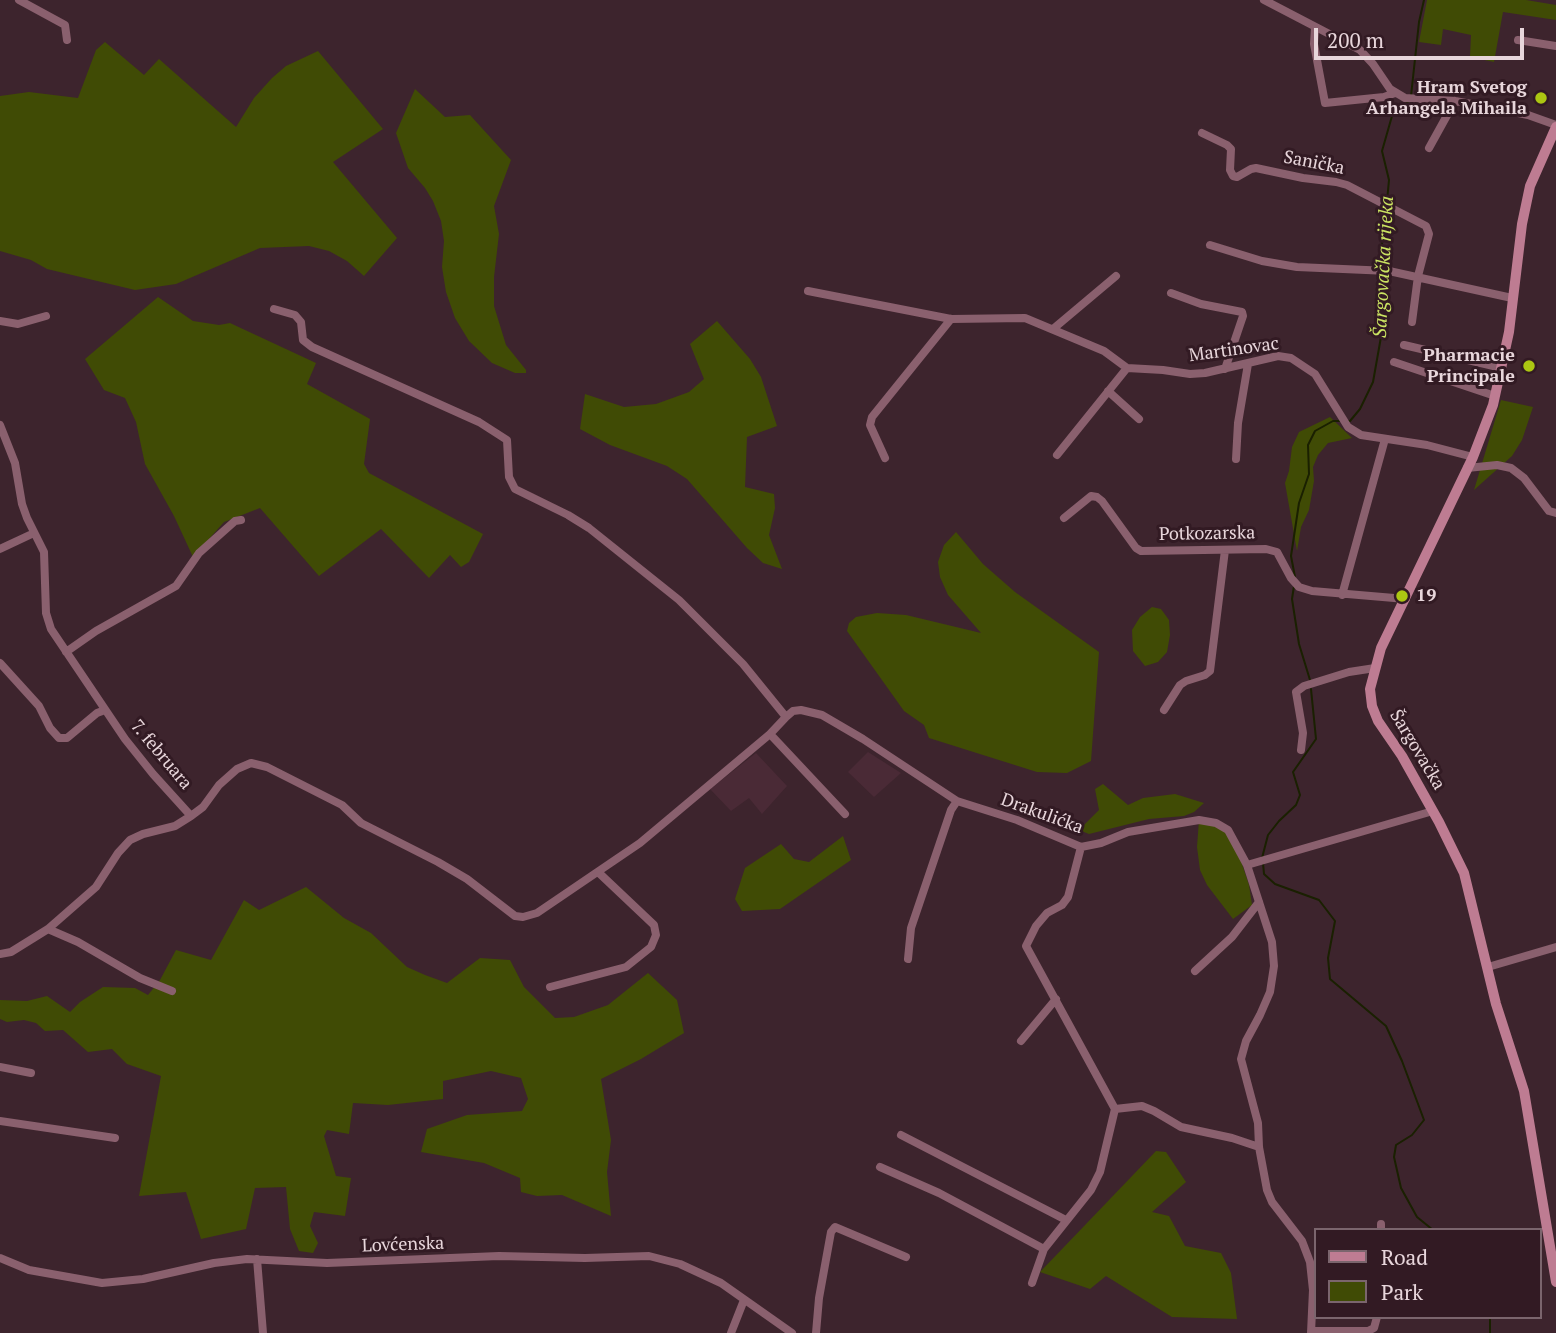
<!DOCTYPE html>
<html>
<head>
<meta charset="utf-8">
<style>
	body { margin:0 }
	#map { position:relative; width:1556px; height:1333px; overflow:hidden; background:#3d242d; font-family:"PT Serif",serif }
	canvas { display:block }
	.legend { position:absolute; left:1314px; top:1228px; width:228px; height:91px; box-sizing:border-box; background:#321a23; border:2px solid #7b656d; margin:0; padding:9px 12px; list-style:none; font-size:21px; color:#e8d6db }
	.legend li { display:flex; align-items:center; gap:14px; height:35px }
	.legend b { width:35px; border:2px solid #7b656d }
	.scale { position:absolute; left:1314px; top:28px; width:210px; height:32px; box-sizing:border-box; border:4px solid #e8d6db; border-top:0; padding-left:9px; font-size:21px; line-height:24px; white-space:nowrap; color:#e8d6db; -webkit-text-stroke:5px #321a23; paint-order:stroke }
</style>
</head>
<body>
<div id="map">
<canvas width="1556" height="1333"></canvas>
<ul class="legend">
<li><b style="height:9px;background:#be7c92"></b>Road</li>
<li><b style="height:19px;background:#404b05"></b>Park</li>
</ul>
<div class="scale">200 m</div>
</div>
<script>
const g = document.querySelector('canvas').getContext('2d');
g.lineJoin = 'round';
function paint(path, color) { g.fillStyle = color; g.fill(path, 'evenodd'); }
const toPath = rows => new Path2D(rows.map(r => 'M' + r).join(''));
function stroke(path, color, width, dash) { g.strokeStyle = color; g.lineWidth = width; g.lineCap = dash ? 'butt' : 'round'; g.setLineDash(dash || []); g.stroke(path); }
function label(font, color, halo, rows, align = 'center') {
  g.font = font + ' "PT Serif",serif'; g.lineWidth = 6; g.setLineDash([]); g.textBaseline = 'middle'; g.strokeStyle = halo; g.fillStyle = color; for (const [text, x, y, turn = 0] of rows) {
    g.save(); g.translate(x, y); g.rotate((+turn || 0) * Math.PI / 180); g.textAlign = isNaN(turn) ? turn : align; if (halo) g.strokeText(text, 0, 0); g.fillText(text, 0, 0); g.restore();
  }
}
const built = toPath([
	[868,752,901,773,874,797,848,772],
	[756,753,787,786,762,814,749,798,731,811,710,789]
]);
const green = toPath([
	[1427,0,1526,0,1556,5,1556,20,1503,12,1494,62,1470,57,1471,35,1443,29,1441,45,1419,42],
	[105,42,144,75,159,59,236,127,254,98,272,78,286,66,318,51,383,129,333,162,397,238,364,276,347,261,329,251,309,246,260,248,176,284,135,290,47,269,31,260,0,251,0,96,29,92,78,98,96,50],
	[415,89,445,117,470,115,511,160,494,206,499,234,494,277,494,306,506,345,526,370,526,373,515,373,492,363,469,341,455,318,446,292,442,267,444,241,441,221,433,201,425,188,408,168,396,133],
	[158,297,193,321,219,325,230,323,316,363,307,384,370,419,364,464,369,473,483,534,469,562,461,567,450,555,429,578,381,529,319,576,260,508,224,522,193,557,174,516,145,464,136,422,125,398,104,390,85,359],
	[717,321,750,359,761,377,777,426,747,437,745,487,774,494,775,508,769,535,782,569,763,563,747,548,687,479,667,466,610,445,580,429,585,394,624,407,656,404,689,392,704,379,690,344],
	[1501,400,1533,407,1522,440,1512,456,1474,490],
	[1330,417,1352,438,1328,443,1318,455,1313,467,1314,481,1309,510,1301,527,1297,551,1285,483,1289,471,1292,447,1299,432],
	[956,532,983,564,1015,592,1099,652,1091,761,1067,773,1037,772,929,738,924,725,904,711,847,631,849,623,856,617,877,613,906,615,981,633,948,595,940,577,938,562,944,545],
	[1152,607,1161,609,1169,620,1170,635,1167,652,1158,662,1145,666,1133,651,1132,630,1140,617],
	[1103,784,1128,805,1143,798,1175,794,1204,803,1194,812,1184,816,1149,819,1089,834,1079,830,1099,810,1095,789],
	[1199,820,1216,823,1234,840,1249,885,1252,905,1233,919,1207,885,1200,870,1197,847],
	[843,836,851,860,780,909,742,911,735,899,745,868,781,844,794,859,809,862],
	[306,887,344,918,371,933,407,967,425,975,447,983,480,958,510,960,524,987,555,1018,574,1017,608,1005,648,973,677,1000,684,1033,641,1059,601,1079,611,1140,607,1172,611,1216,562,1195,537,1196,521,1192,520,1178,484,1163,421,1152,427,1129,467,1115,522,1111,528,1099,521,1078,491,1071,443,1081,443,1099,388,1105,353,1103,349,1134,327,1130,324,1136,336,1176,351,1178,345,1216,314,1212,310,1226,318,1243,313,1253,299,1251,290,1229,286,1187,255,1188,246,1229,201,1239,186,1192,139,1196,161,1076,127,1064,112,1049,88,1052,63,1030,45,1031,36,1023,24,1020,7,1022,0,1019,0,1000,27,1001,47,996,70,1012,80,1002,103,987,135,988,148,995,160,980,176,950,211,960,244,900,259,910],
	[1156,1151,1166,1152,1186,1182,1152,1212,1169,1216,1185,1246,1221,1253,1231,1273,1237,1319,1172,1317,1106,1276,1090,1289,1040,1272]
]);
const stream = toPath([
	[1411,96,1419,22,1424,0],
	[1387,201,1389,180,1382,151,1392,116,1391,108,1393,105,1405,105,1409,101],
	[1380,267,1385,210],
	[1347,421,1350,421,1360,409,1373,382,1384,320,1381,273],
	[1295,577,1291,556,1299,503,1309,474,1308,445,1315,431,1333,421,1342,421],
	[1294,586,1292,599,1299,644,1310,680],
	[1262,858,1268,835,1279,821,1296,805,1300,795,1293,772,1316,739,1311,689],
	[1263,863,1264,874,1275,884,1319,900,1335,921,1328,958,1330,979,1386,1026,1402,1061,1424,1120,1412,1135,1396,1145,1394,1157,1401,1188,1417,1217,1433,1230],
	[1490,1317,1490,1333]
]);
const street = toPath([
	[19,0,65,25,67,40],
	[1264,0,1360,50,1373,64,1390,89,1405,98,1455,101,1499,109,1528,115,1556,125],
	[1315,28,1314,44,1325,103,1384,97,1395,93],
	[1518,40,1556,46],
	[1202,133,1227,145,1231,149,1230,170,1233,176,1237,177,1251,169,1256,168,1303,178,1336,182,1347,185,1426,226,1429,234,1418,276,1412,322],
	[1429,148,1455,101],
	[1210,245,1262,261,1297,267,1389,271,1512,298],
	[808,291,951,319,1025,318,1104,351,1127,368,1163,370,1190,374,1205,373,1278,356,1291,358,1315,374,1348,427,1361,435,1427,445,1473,457],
	[1171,293,1201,304,1242,312,1243,316,1225,369],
	[274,309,295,315,301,322,303,340,312,347,479,422,507,440,509,477,515,489,568,515,589,528,679,600,743,664,786,717,793,711,801,710,822,715,863,739,957,801,1017,820,1081,847,1101,843,1128,832,1199,820,1216,823,1228,830,1247,865,1272,942,1274,966,1270,992,1260,1015,1246,1041,1241,1059,1258,1123,1259,1147,1267,1190,1272,1202,1302,1241,1310,1262,1313,1290,1311,1333],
	[0,321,18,324,46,316],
	[1053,329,1116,276],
	[1404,345,1502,368],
	[1394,362,1495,396],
	[1108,391,1139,419],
	[0,425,15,463,22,504,27,518,44,552,46,613,51,629,125,739,153,774,191,816,175,826,143,834,130,840,118,853,96,887,48,929,11,952,0,954],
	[1057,455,1127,368],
	[885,458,870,425,872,417,951,319],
	[1236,459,1238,423,1248,364],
	[1467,468,1497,465,1511,468,1524,478,1549,511,1556,513],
	[1064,518,1091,496,1097,497,1102,501,1136,548,1141,551,1266,549,1277,552,1291,578,1299,587,1312,591,1406,599],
	[0,549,34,533],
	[1342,595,1385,439],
	[66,652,96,631,176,586,199,553,235,521,241,520],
	[0,663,39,706,50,728,59,738,67,738,97,713,105,710],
	[1164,710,1180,685,1186,681,1205,675,1210,671,1225,550],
	[770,734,845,814],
	[1301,750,1303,733,1296,692,1304,686,1349,672,1375,668],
	[191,816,203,807,219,785,237,769,251,763,267,767,342,805,361,823,438,862,467,879,515,916,523,917,537,913,640,843,770,734,786,717],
	[1247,865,1433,811],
	[48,929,78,942,140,978,172,991],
	[908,959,911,928,951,810,957,801],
	[1488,967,1556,947],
	[1195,971,1232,937,1259,902],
	[550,987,626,967,651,947,656,935,654,925,598,872],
	[1021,1041,1056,999],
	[0,1067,31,1073],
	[1115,1109,1142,1106,1154,1111,1181,1127,1232,1138,1259,1147],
	[0,1121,115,1138],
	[901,1135,1066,1220],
	[880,1167,939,1193,1044,1249],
	[1381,1230,1381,1224],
	[0,1258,29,1270,102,1283,143,1279,214,1263,247,1259,327,1263,499,1256,585,1258,649,1256,680,1264,721,1283,792,1333],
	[257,1259,263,1333],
	[1032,1283,1044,1249,1091,1190,1100,1172,1115,1109,1026,946,1036,926,1047,913,1062,905,1068,897,1081,847],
	[1311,1331,1368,1331,1374,1328,1377,1317],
	[731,1333,744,1300],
	[816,1333,819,1298,831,1232,835,1227,906,1257]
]);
const secondary = toPath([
	[1556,127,1530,186,1522,224,1509,332,1493,405,1473,457,1381,648,1370,689,1372,706,1378,721,1402,756,1439,822,1464,873,1496,1004,1524,1091,1556,1282]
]);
const markers = [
	[1541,98,7,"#acc612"],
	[1529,366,7,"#acc612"],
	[1402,596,7,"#acc612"]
];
const poiNames = [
	["Hram Svetog",1527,88],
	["Arhangela Mihaila",1527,109],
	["Pharmacie",1515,356],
	["Principale",1515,377],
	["19",1416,596,"left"]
];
const streetNames = [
	["Sanička",1314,163,11],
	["Martinovac",1234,350,-8],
	["Potkozarska",1207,534,-1],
	["Šargovačka",1417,750,59],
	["7. februara",161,755,50],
	["Drakulićka",1042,814,20],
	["Lovćenska",403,1245,-2]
];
const waterNames = [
	["Šargovačka rijeka",1384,267,-87]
];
paint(built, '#4a2a36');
paint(green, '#404b05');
stroke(stream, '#1a2001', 2);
stroke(street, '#8a606e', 8);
stroke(secondary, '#be7c92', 10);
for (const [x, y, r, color] of markers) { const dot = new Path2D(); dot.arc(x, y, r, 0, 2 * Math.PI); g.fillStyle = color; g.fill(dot); stroke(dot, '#321a23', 2.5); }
label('bold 18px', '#e8d6db', '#321a23', poiNames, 'right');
label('18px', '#e8d6db', '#321a23', streetNames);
label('italic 19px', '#cbe462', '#321a23', waterNames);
</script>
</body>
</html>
